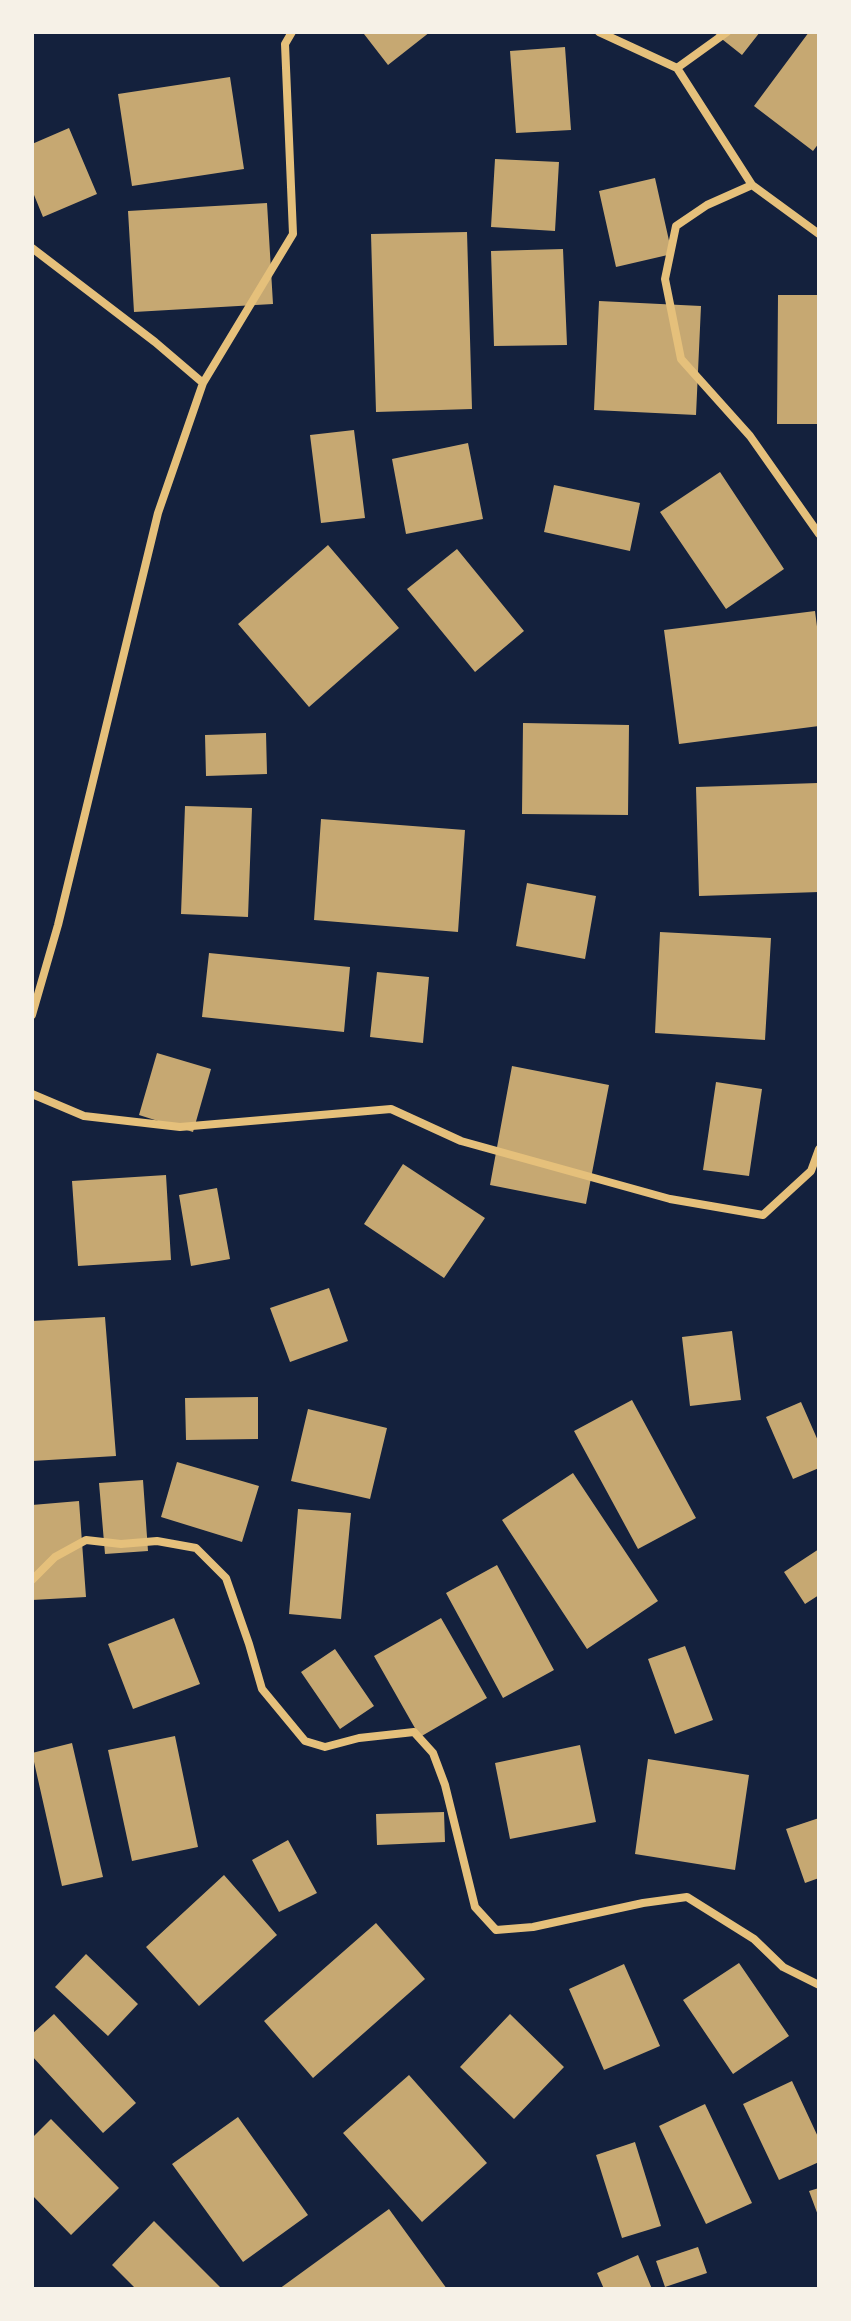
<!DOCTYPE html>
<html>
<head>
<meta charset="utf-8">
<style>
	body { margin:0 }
	#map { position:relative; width:851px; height:2321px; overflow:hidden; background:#14213d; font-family:"Fira Sans",sans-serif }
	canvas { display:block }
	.frame { position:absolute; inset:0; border:34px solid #f6f1e7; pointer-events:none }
</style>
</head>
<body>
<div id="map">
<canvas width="851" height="2321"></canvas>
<div class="frame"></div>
</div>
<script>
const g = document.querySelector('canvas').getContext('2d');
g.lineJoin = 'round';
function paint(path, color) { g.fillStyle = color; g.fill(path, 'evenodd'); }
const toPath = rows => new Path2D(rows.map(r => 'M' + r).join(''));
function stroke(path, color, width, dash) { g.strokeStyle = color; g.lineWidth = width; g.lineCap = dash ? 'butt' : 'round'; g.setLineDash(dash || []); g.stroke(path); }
const building = toPath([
	[367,32,430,32,388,65,364,34],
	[713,32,760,32,742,55],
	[809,32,819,32,819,143,813,151,754,106],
	[565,47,571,130,516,133,510,51],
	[230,77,244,169,132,186,118,94],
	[69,128,97,194,43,217,32,190,32,144],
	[495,159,559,162,555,231,491,227],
	[655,178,672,254,616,267,599,191],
	[267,203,273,304,134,312,128,211],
	[467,232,472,409,376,412,371,234],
	[563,249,567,345,494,346,491,251],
	[778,295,819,295,819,424,777,424],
	[599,301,701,306,696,415,594,410],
	[354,430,365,518,321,523,310,435],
	[468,443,483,519,406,534,392,459],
	[720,472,784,569,726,609,660,512],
	[554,485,640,503,630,551,544,532],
	[328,545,399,628,309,707,238,624],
	[457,549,524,631,475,672,407,589],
	[815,611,819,642,819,726,679,744,664,630],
	[523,723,629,725,628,815,522,814],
	[266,733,267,774,206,776,205,735],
	[818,783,819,892,699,896,696,787],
	[185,806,252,808,248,917,181,914],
	[321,819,465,830,458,932,314,920],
	[527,883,596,896,585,959,516,946],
	[660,932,771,938,765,1040,655,1033],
	[209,953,350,967,344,1032,202,1017],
	[377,972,429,977,423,1043,370,1037],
	[157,1053,211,1069,193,1132,139,1115],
	[512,1066,609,1085,586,1204,490,1185],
	[716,1082,762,1089,749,1176,703,1170],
	[403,1164,485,1218,444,1278,364,1224],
	[166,1175,171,1260,78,1266,72,1181],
	[217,1188,230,1259,191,1266,179,1195],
	[329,1288,348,1341,290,1362,270,1308],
	[105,1317,116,1456,32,1461,32,1321],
	[732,1331,741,1400,690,1406,682,1337],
	[258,1397,258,1439,186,1440,185,1398],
	[632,1400,696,1518,638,1549,574,1431],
	[801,1402,819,1443,819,1468,793,1479,766,1417],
	[308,1409,387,1428,370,1499,291,1481],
	[177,1462,259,1486,242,1542,161,1517],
	[573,1473,658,1601,587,1649,502,1520],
	[143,1480,148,1551,105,1554,99,1483],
	[79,1501,86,1597,32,1600,32,1505],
	[298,1509,351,1513,341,1619,289,1614],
	[819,1549,819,1595,805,1604,784,1572],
	[497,1565,554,1670,503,1698,446,1593],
	[174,1618,200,1684,133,1709,108,1644],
	[441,1618,487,1698,420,1737,374,1656],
	[685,1646,713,1720,675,1734,648,1659],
	[335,1649,374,1706,340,1729,301,1672],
	[175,1736,198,1847,132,1861,108,1750],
	[72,1743,103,1877,62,1886,32,1753],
	[580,1745,596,1822,510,1839,495,1763],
	[648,1759,749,1775,735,1870,635,1854],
	[444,1812,445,1842,377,1845,376,1814],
	[819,1818,819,1878,805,1883,786,1829],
	[288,1840,317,1893,279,1912,252,1860],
	[224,1875,277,1935,199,2006,146,1947],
	[376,1923,425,1979,313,2078,264,2021],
	[86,1954,138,2004,108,2036,55,1987],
	[739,1963,789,2036,733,2074,683,2000],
	[624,1964,660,2046,604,2070,569,1989],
	[54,2014,136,2103,103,2133,32,2056,32,2034],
	[510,2014,564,2067,514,2119,460,2067],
	[409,2075,487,2163,422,2222,343,2133],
	[792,2081,819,2139,819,2162,779,2180,743,2104],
	[705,2104,752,2203,706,2224,659,2126],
	[238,2117,308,2215,243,2262,172,2164],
	[51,2119,119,2188,71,2235,32,2195,32,2138],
	[635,2142,661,2226,622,2238,596,2155],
	[819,2188,819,2218,809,2191],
	[389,2209,447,2289,279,2289],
	[154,2221,222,2289,136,2289,112,2265],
	[698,2247,707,2273,665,2287,656,2261],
	[638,2255,652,2289,604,2289,597,2273]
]);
const minor = toPath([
	[599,32,677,68,752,185,819,234],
	[677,68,727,32],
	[752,185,707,205,676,226,665,279,681,359,750,436,819,534],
	[32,248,155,342,203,383],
	[32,1015,58,925,158,513,203,383,293,234,285,44,292,32],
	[32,1094,84,1116,180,1127,391,1109,461,1141,670,1199,763,1215,811,1171,819,1149],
	[32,1580,55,1557,86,1540,121,1544,157,1541,196,1548,226,1578,249,1644,262,1689,305,1741,325,1747,359,1738,414,1732,433,1753,445,1785,475,1907,496,1930,533,1927,643,1903,687,1897,754,1939,783,1967,819,1985]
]);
paint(building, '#c6a872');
stroke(minor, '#e5c07b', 8);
</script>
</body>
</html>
